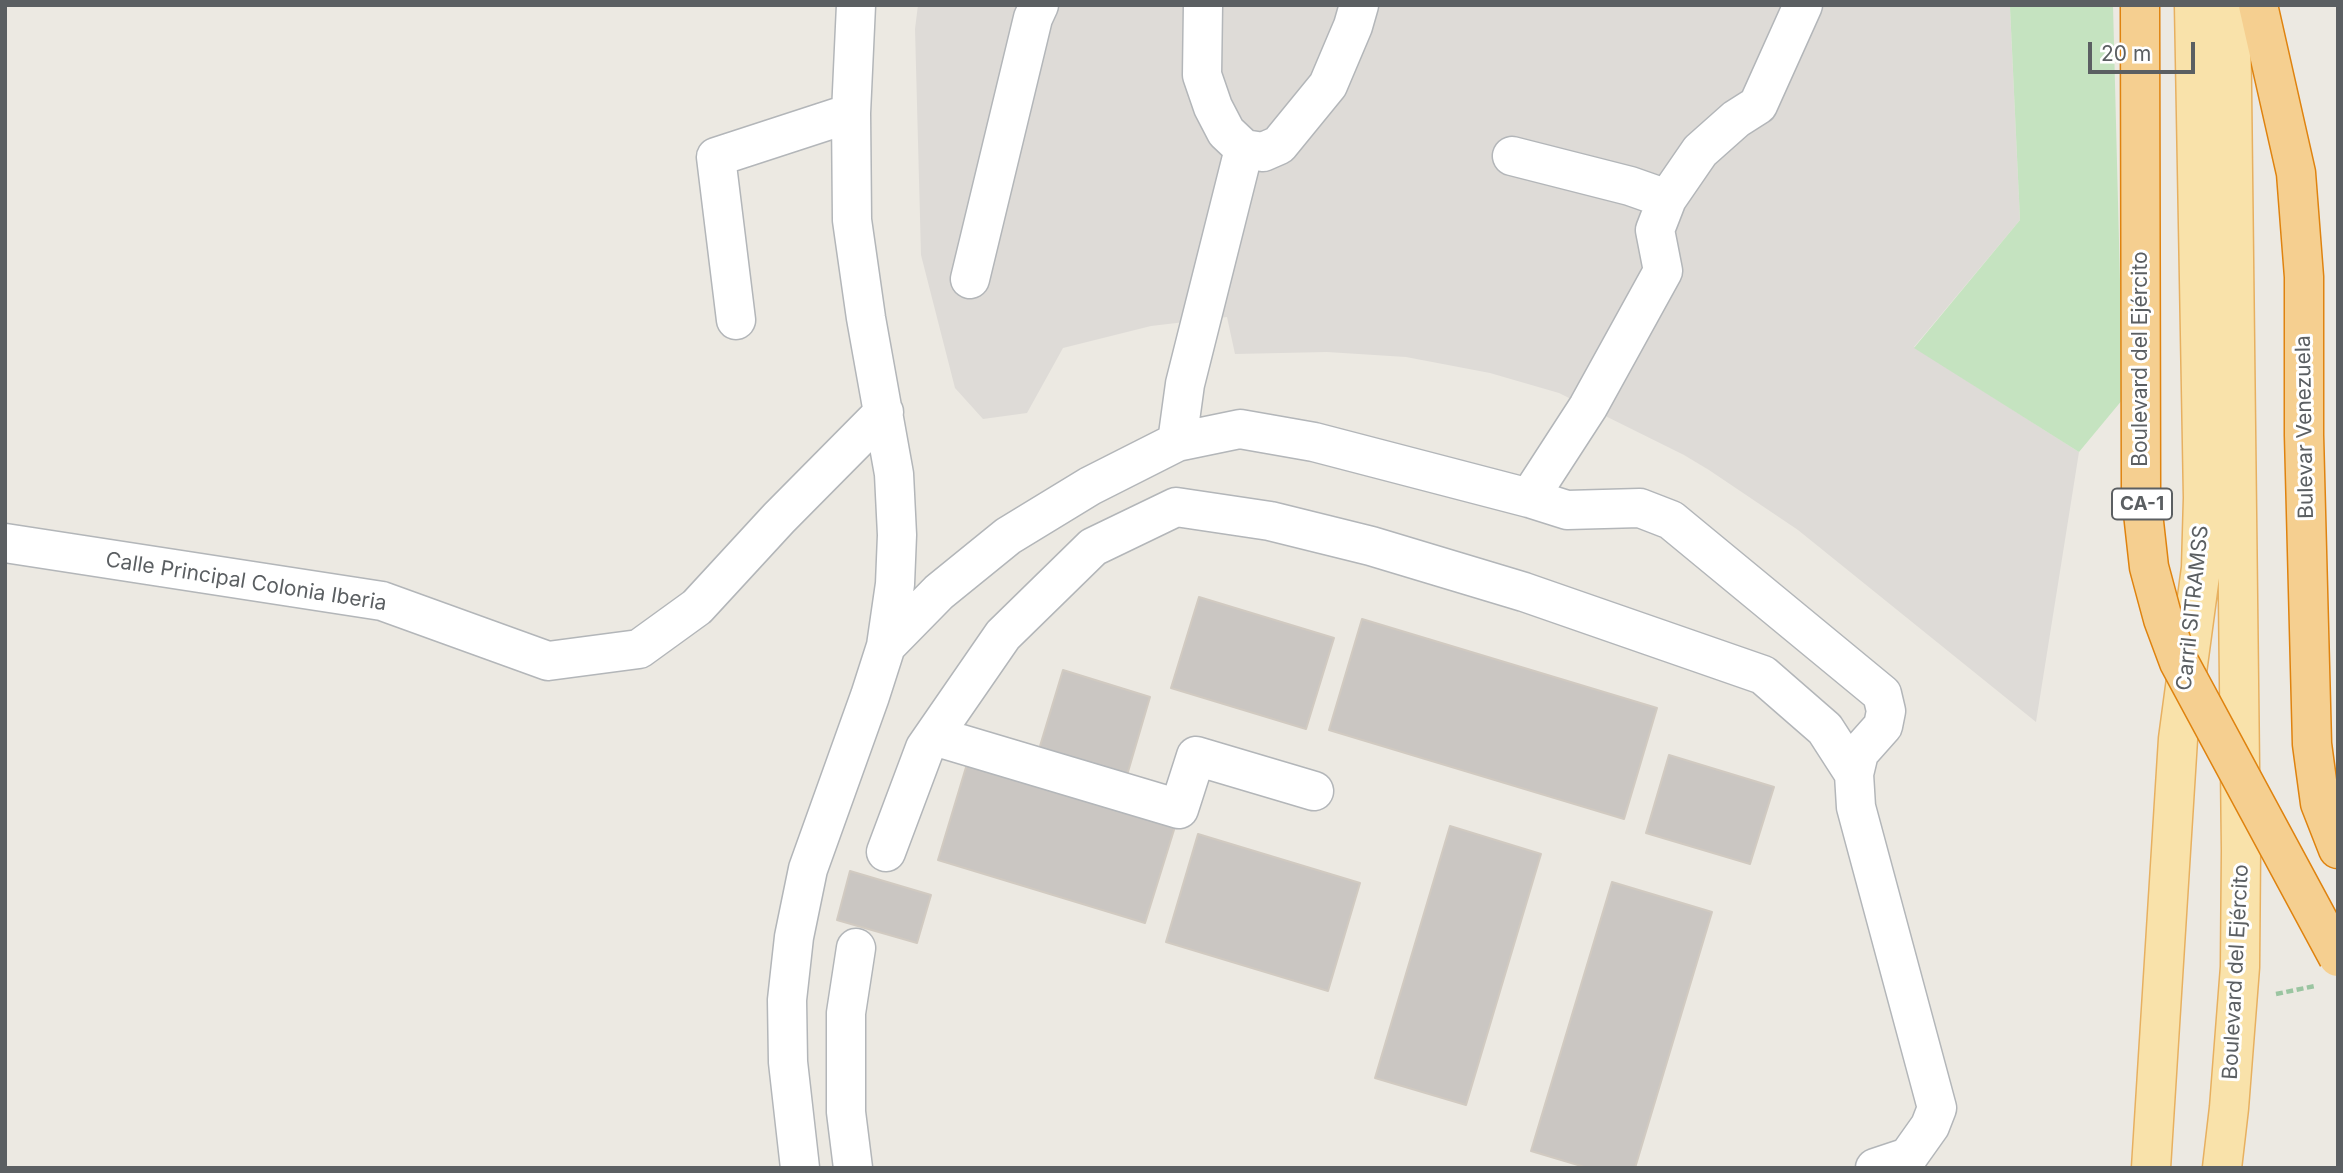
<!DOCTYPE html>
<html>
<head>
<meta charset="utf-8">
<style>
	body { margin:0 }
	#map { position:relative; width:2343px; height:1173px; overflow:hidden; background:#ece9e2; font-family:Inter,sans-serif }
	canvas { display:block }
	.frame { position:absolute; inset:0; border:7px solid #5b5f62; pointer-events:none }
	.scale { position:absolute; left:2088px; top:42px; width:107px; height:32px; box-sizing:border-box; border:4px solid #5b5f62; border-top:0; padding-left:9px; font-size:21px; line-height:24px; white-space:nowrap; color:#5b5f62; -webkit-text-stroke:5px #fff; paint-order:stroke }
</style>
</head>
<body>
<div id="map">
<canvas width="2343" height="1173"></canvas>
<div class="frame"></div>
<div class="scale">20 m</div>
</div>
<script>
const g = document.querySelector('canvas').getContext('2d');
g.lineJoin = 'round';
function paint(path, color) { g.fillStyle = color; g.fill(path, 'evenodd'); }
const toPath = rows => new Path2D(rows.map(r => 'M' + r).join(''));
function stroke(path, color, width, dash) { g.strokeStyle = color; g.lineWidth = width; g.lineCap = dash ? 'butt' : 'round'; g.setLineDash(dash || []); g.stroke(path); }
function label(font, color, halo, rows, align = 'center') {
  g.font = font + ' Inter,sans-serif'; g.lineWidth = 6; g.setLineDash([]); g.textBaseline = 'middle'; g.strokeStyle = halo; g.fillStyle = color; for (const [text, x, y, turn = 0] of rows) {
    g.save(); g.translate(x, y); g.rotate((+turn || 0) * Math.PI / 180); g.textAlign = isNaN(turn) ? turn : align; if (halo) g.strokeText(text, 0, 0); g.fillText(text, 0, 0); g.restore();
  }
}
const industrial = toPath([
	[918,5,2046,5,2010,8,2020,220,1914,347,2079,452,2036,722,1798,530,1709,470,1684,455,1559,393,1490,373,1406,357,1327,352,1235,354,1227,317,1151,326,1063,348,1027,413,983,419,955,388,921,255,915,29]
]);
const green = toPath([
	[2046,5,2113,5,2123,399,2079,452,1914,348,2020,220,2010,7]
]);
const building = toPath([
	[1199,597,1334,638,1306,729,1171,688,1199,597],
	[1362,619,1657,708,1624,819,1329,730,1362,619],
	[1063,670,1150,697,1125,782,1037,756,1063,670],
	[970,754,1178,817,1145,923,938,860,970,754],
	[1669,755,1774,787,1750,864,1646,833,1669,755],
	[1450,826,1541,854,1466,1105,1375,1078,1450,826],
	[1198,834,1360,883,1328,991,1166,942,1198,834],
	[850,871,931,895,917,943,837,920,850,871],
	[1612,882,1712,912,1635,1168,1588,1168,1531,1151,1612,882]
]);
const path = toPath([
	[2276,994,2315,986]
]);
const minor = toPath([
	[1203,5,1202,75,1213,107,1226,132,1244,149,1263,152,1279,145,1328,85,1353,26,1359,5],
	[1512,156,1630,186,1667,199],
	[970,279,1033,18,1039,5],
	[736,320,716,157,851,113],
	[1177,442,1185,384,1244,149],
	[1529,498,1588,407,1663,271,1655,230,1667,199,1700,151,1736,119,1758,105,1803,5],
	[5,543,382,601,548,661,639,649,697,607,779,518,884,412],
	[886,646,939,592,1008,536,1090,486,1177,442,1240,429,1314,442,1529,498,1567,510,1640,508,1671,520,1882,694,1886,711,1883,726,1859,753,1854,774,1856,807,1937,1108,1930,1126,1908,1157,1875,1168],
	[934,736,1179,809,1196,756,1314,791],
	[886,852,925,748,1003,635,1093,547,1176,507,1270,521,1371,546,1524,592,1763,675,1825,729,1854,774],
	[800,1168,788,1062,787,1000,794,937,808,869,870,696,886,646,895,584,897,535,894,474,866,318,852,220,851,113,856,5],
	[853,1168,846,1112,846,1013,856,948]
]);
const major = toPath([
	[2151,1168,2178,739,2201,568,2203,498,2194,5],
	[2222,1168,2229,1108,2240,967,2241,851,2231,5]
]);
const highway = toPath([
	[2258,5,2296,173,2304,277,2304,435,2312,744,2320,803,2338,849]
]);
const highwayBridge = toPath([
	[2140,5,2141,495,2149,567,2163,619,2179,662,2338,957]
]);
const shields = [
	[2142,504,60]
];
const shieldNames = [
	["CA-1",2142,504]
];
const streetNames = [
	["Boulevard del Ejército",2141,359,-90],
	["Bulevar Venezuela",2305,427,-91],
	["Calle Principal Colonia Iberia",246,582,9],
	["Carril SITRAMSS",2193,608,-84],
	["Boulevard del Ejército",2236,972,-87]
];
paint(industrial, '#dedbd7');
paint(green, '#c5e3c0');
paint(building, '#cac6c2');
stroke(building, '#d1cac1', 2);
stroke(minor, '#b3b6b9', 41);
stroke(major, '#e7b060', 41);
stroke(highway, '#df830f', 41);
stroke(path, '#9bc5a1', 4.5, [7, 3.5]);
stroke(minor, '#fff', 38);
stroke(major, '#f9e2aa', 38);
stroke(highway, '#f5cf90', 38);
stroke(highwayBridge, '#df830f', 41, []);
stroke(highwayBridge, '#f5cf90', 38);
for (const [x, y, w] of shields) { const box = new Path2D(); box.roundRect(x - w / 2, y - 15.5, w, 31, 5); g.fillStyle = '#fff'; g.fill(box); stroke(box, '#5b5f62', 2); }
label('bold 19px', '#5b5f62', null, shieldNames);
label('21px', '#5b5f62', '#fff', streetNames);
</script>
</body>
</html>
